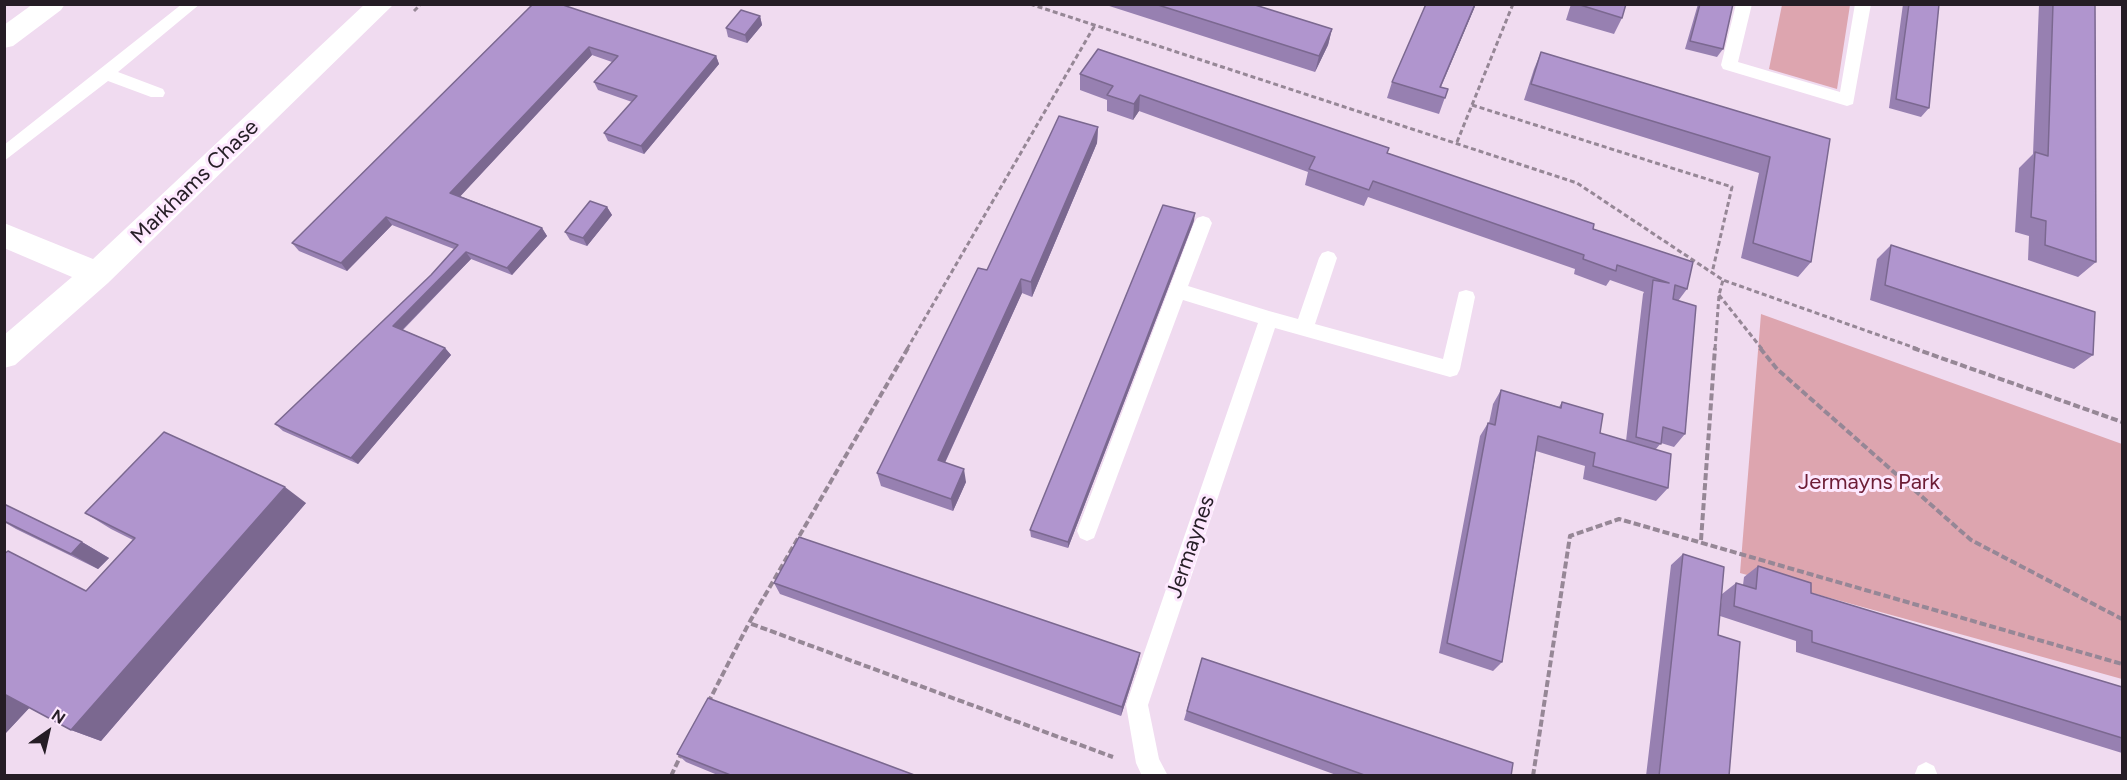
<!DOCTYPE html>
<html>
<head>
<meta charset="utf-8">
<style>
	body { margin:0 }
	#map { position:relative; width:2127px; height:780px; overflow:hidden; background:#f0dbf0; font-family:Figtree,sans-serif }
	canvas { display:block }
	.frame { position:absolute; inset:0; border:6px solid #251d25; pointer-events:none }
	.north { position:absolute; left:18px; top:702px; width:60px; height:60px; -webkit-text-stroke:4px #fde8fe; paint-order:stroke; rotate:34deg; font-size:16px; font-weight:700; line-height:24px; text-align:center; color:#251d25 }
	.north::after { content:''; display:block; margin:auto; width:21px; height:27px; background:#251d25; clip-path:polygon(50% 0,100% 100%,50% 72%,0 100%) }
</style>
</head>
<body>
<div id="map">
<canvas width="2127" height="780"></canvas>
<div class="frame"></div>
<div class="north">N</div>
</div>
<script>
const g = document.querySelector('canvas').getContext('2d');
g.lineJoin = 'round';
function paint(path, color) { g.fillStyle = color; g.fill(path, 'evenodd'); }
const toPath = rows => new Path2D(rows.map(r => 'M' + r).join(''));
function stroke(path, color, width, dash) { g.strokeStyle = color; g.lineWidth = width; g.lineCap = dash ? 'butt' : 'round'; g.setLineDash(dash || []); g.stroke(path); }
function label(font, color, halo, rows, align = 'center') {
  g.font = font + ' Figtree,sans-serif'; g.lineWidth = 6; g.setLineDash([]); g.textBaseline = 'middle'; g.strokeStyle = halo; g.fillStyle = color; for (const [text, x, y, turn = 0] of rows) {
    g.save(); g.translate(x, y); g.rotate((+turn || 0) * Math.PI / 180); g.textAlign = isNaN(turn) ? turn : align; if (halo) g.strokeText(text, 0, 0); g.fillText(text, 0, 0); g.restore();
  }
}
const green = toPath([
	[1782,5,1850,5,1837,89,1769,69],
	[1761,314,2122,444,2122,679,1740,573]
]);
const pathFar1 = toPath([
	[1030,4,1577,183,1723,280,1918,349],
	[414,11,421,4],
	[1472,105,1732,187,1712,273],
	[1457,142,1513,4],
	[1719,295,1762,349],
	[907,349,1095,25],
	[1715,349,1719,295,1723,280]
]);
const path = toPath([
	[908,348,749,623,1113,757],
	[1760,348,1777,369,1971,540,2122,619],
	[1913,348,2122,422],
	[1701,540,1715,348],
	[708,703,749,623],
	[671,776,681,755],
	[1533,776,1570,536,1619,519,2122,664]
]);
const lane = toPath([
	[182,4,200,4,118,72,163,89,165,93,163,97,151,97,108,81,4,161,4,145,182,4],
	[1736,4,1752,4,1738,62,1840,92,1855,4,1871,4,1853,104,1847,106,1723,69,1721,65,1736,4],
	[1203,216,1209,218,1212,223,1188,286,1269,311,1298,319,1319,258,1322,253,1328,251,1334,253,1337,258,1315,324,1443,359,1459,292,1466,290,1473,292,1475,297,1460,369,1457,375,1450,377,1275,328,1148,705,1159,759,1168,776,1142,776,1136,763,1126,705,1258,323,1183,300,1094,538,1087,541,1080,538,1077,531,1194,223,1197,218,1203,216],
	[1926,762,1934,766,1938,776,1914,776,1918,766,1926,762]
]);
const street = toPath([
	[33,4,65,4,61,10,13,46,4,48,4,25,33,4],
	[365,4,394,4,108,283,15,365,4,368,4,335,72,277,4,248,4,223,93,259,365,4]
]);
const wall = toPath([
	[533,4,716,56,719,64,644,154,608,141,604,133,632,102,598,90,594,82,612,62,592,55,460,196,542,228,547,236,512,275,471,259,403,330,445,348,451,355,358,464,283,431,275,424,431,275,454,249,392,225,347,271,299,251,292,243],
	[1103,4,1252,4,1332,29,1328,45,1315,72],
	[1426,4,1476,4,1441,87,1448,89,1439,114,1387,98,1392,82],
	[1571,4,1626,4,1622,18,1614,34,1566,20],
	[1698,4,1733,4,1723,49,1717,57,1685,49],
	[1903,4,1939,4,1929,108,1921,117,1889,108],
	[2039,4,2095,4,2096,262,2078,277,2028,260,2029,236,2015,232,2019,168,2033,154],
	[760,16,762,25,747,43,728,37,726,28],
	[1541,52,1830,139,1811,262,1798,277,1741,258,1759,173,1524,100,1534,69],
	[1080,74,1387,153,1593,229,1687,289,1678,301,1685,434,1674,447,1661,443,1656,449,1668,488,1656,501,1583,479,1585,466,1536,451,1502,662,1493,671,1439,653,1480,436,1488,423,1489,423,1493,404,1501,390,1559,407,1562,402,1600,433,1626,441,1643,294,1644,292,1610,280,1606,286,1574,274,1575,269,1368,197,1364,206,1305,185,1308,172,1139,111,1133,120,1107,111,1107,100,1080,90],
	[1098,127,1097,143,1032,297,1022,293,945,463,966,482,953,511,881,486,877,473,987,270],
	[607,207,612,215,587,246,570,240,565,232],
	[1194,221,1068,548,1031,537,1030,530],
	[1891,245,2093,355,2074,369,1870,300,1877,259],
	[306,503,101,741,71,730,30,707,4,735,86,591,133,540,111,529,85,513],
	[4,504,82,542,109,558,98,569,16,529,4,522],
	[1683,554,1718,635,1729,776,1646,776,1671,565],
	[1758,566,1811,593,2122,687,2122,753,1796,652,1796,641,1720,616,1722,594,1736,583,1743,585,1744,577],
	[774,583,1140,653,1138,663,1121,716,780,594],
	[1202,658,1511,776,1339,776,1184,720],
	[677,754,917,776,720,776,686,762]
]);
const shadedWall = toPath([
	[1475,4,1476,4,1437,96],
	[760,16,762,25,747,43,745,35],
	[1332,29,1328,45,1315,72,1319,56],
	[589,47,592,55,456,201,450,193],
	[716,56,719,64,644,154,641,146],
	[1140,95,1139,111,1133,120,1134,104],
	[1098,127,1097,143,1032,297,1031,282],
	[607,207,612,215,587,246,583,238],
	[1195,213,1194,221,1068,548,1068,542],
	[386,217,392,225,347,271,341,263],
	[542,228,547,236,512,275,507,268],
	[466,252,471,259,399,333,393,326],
	[1021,279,1022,293,940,473,938,460],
	[445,348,451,355,358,464,351,458],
	[964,469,966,482,953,511,951,499],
	[285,487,306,503,101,741,71,730],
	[82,542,109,558,98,569,71,554],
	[1140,653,1138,663,1121,716,1122,707],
	[4,693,33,704,4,735]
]);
const building = toPath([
	[533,4,560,4,716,56,641,146,604,133,637,96,594,82,618,56,589,47,450,193,542,228,507,268,466,252,393,326,445,348,351,458,275,424,431,275,458,245,386,217,341,263,292,243,533,4],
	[1155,4,1252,4,1332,29,1319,56,1155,4],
	[1426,4,1475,4,1440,87,1448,89,1445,98,1392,82,1426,4],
	[1577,4,1626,4,1622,18,1577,4],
	[1700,4,1733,4,1723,49,1690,41,1700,4],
	[1909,4,1939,4,1929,108,1896,99,1909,4],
	[2053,4,2095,4,2096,262,2045,245,2046,221,2031,217,2035,152,2048,156,2053,4],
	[741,10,760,16,745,35,726,28,741,10],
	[1098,49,1389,148,1387,153,1594,224,1593,229,1693,262,1687,289,1675,285,1673,299,1696,306,1685,434,1663,427,1661,444,1636,437,1653,280,1669,283,1617,265,1616,271,1583,259,1584,255,1373,181,1369,190,1309,169,1315,157,1140,95,1134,104,1107,95,1113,86,1080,74,1098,49],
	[1541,52,1830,139,1811,262,1753,243,1770,157,1531,84,1541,52],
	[1059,116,1098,127,1031,282,1021,279,938,460,964,469,951,499,877,473,978,268,987,270,1059,116],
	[590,201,607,207,583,238,565,232,590,201],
	[1163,205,1195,213,1068,542,1030,530,1163,205],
	[1891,245,2095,312,2093,355,1885,285,1891,245],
	[1501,390,1561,408,1562,402,1603,414,1600,433,1671,454,1668,488,1593,466,1595,453,1538,436,1502,662,1447,643,1488,423,1495,425,1501,390],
	[164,432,285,487,71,730,4,694,4,554,8,551,86,591,135,538,85,513,164,432],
	[4,504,82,542,71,554,4,521,4,504],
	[799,537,1140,653,1122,707,774,583,799,537],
	[1683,554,1724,567,1718,635,1740,642,1729,776,1659,776,1683,554],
	[1758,566,1811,583,1811,593,2122,687,2122,738,1812,642,1812,631,1734,606,1736,583,1756,589,1758,566],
	[1202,658,1513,763,1511,776,1367,776,1187,711,1202,658],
	[708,698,917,776,733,776,677,754,708,698]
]);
const streetNames = [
	["Markhams Chase",195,182,-44],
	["Jermaynes",1191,547,-71]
];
const parkNames = [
	["Jermayns Park",1869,483]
];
paint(green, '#dda5af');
stroke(pathFar1, '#968796', 3, [5, 3]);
stroke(path, '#968796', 4, [7, 3]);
paint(lane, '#fff');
paint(street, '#fff');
paint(wall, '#9780b1');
paint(shadedWall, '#7b6890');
paint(building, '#b095ce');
stroke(building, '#7b6890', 1.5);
label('22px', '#251d25', '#fde8fe', streetNames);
label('22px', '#6d1c35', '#fde8fe', parkNames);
</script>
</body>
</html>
